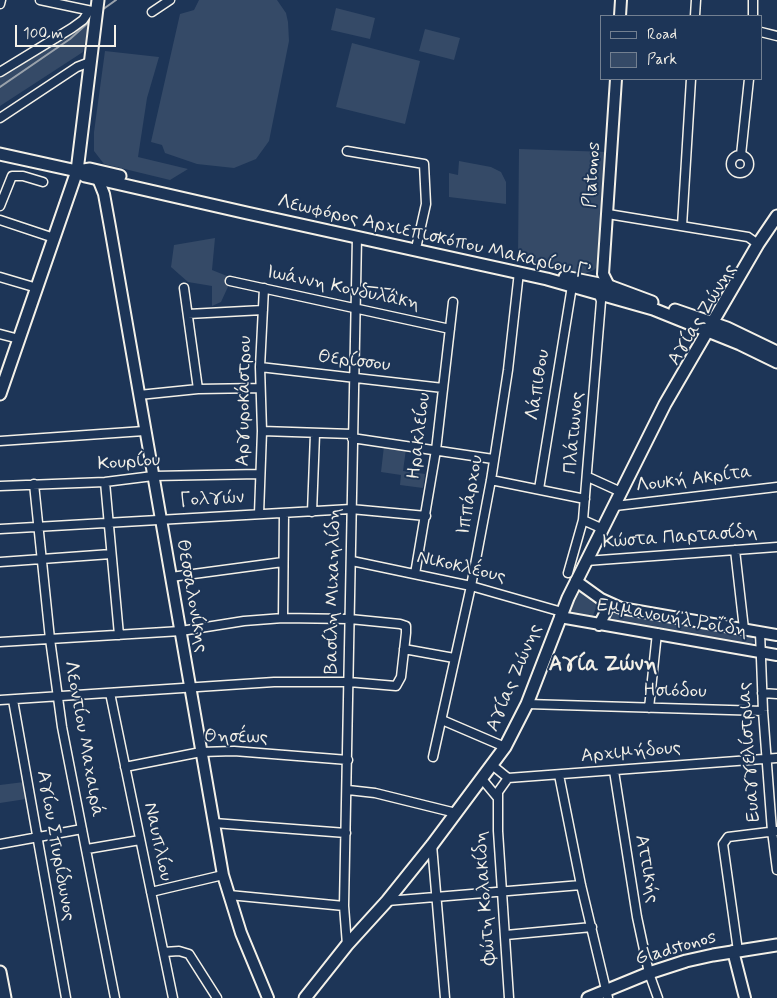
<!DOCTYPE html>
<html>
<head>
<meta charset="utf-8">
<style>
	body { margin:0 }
	#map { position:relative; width:777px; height:998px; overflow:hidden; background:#1d3557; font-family:Mynerve,sans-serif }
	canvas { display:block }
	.legend { position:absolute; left:600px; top:15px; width:162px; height:65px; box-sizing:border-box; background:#1d3557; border:1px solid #738091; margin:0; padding:6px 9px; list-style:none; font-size:15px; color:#f4f1e8 }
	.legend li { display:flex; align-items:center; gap:10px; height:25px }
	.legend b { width:25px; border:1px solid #738091 }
	.scale { position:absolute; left:15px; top:25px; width:101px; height:22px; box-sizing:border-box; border:2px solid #f4f1e8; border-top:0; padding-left:6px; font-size:15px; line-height:18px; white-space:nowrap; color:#f4f1e8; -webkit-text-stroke:4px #1d3557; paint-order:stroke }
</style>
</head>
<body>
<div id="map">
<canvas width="777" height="998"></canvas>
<ul class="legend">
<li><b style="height:6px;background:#1d3557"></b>Road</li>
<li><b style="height:14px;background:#354a67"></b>Park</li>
</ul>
<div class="scale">100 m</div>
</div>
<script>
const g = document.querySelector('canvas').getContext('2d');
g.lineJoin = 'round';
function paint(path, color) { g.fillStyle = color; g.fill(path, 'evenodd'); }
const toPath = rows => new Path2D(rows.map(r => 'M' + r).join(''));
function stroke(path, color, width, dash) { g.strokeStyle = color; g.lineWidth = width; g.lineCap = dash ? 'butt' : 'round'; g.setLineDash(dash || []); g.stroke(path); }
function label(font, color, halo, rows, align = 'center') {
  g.font = font + ' Mynerve,sans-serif'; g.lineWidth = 4; g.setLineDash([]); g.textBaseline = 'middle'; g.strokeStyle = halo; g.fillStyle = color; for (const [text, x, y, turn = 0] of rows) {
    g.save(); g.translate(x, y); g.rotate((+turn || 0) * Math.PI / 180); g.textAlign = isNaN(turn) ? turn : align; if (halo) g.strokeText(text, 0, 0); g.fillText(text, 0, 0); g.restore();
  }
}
const green = toPath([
	[199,0,277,0,286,13,288,22,289,41,269,141,256,159,234,168,197,164,165,153,162,145,151,142,180,14,194,10],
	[336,8,375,18,370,39,331,30],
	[90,18,83,52,0,106,0,77],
	[425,29,460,38,454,60,419,51],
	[352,43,420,61,405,124,336,107],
	[105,51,159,57,147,98,138,157,188,169,170,180,104,164,94,151,94,132],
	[519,149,608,152,599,265,594,270,583,274,518,258],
	[459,161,491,167,501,172,506,182,506,204,449,197,449,173,458,175],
	[215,238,212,270,232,278,221,302,212,306,212,286,188,282,171,267,174,245],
	[384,446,406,449,403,471,425,474,423,488,400,485,401,475,381,472],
	[577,589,598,603,592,618,569,613],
	[610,611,752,635,754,642,745,645,645,628,645,625,609,619],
	[24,782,26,799,0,803,0,785]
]);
const stream = toPath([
	[102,10,116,0],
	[0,87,70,39,89,22]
]);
const minor = toPath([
	[40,0,92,11],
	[0,4,1,0],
	[152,12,170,0],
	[695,16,696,0],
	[753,16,753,0],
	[761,32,777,36],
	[0,72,72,28,83,20,89,11],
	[0,118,77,67,90,62],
	[347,151,424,164,426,204,417,244],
	'731 164a9 9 0 1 1 18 0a9 9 0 1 1-18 0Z',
	[741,155,749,79],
	[0,206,12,176,23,176,43,182],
	[608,214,748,237,758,244],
	[0,220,54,238],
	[682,226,691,79],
	[0,277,37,288],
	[230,281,450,329],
	[184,288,198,389],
	[355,290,392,294],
	[188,314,263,310],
	[0,334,19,339],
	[260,367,443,388],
	[139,395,198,389,260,388],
	[262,431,352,434],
	[352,438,493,459],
	[0,441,144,431],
	[588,477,621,492],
	[491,480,585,499],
	[105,482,119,635],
	[34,484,50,639,62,727,115,998],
	[0,486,105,482,153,476,260,474],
	[539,489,572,286],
	[615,506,777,487],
	[312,512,315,434],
	[259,514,262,431,260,367,264,288],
	[583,520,603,529],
	[0,529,351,509,426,516],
	[735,550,744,629],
	[352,561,471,586,562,612],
	[586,561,777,547],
	[0,562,111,554],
	[568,573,583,520,601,301,599,295],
	[415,574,436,450,453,302],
	[171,577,283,562],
	[283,618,284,513],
	[760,632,763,711,772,831,777,870],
	[0,642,181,631,244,621,283,618,350,619,400,624,406,626,406,633,401,677,396,686,349,682,274,682,0,700],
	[404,649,454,658],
	[110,693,173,998],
	[762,693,777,694],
	[13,700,66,998],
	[527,704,763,711],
	[649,708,657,633],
	[442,720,505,747],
	[433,757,471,586,491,480,508,370,519,272],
	[492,765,508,778,777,758],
	[125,767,201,752,234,751,348,760],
	[614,771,637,917,649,973,658,998],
	[559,775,581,885,608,998],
	[508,778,498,792,498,831,509,998],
	[482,779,497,797],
	[348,790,375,793,456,813],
	[214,823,346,833],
	[0,844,82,829],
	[432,845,445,998],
	[87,849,140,840],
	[151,892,223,875],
	[229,895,344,906],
	[387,901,581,885],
	[506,935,592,927],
	[347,945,344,906,357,237],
	[738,951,723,844,728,837,777,831],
	[164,952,179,951,189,954,217,998]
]);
const tertiary = toPath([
	[620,16,621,0],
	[98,179,104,194,110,227,223,875,241,933,268,998],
	[609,286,603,274,616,79],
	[576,581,601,599,621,608,777,635],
	[560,617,777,655],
	[599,625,610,604],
	[733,951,745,998]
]);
const secondary = toPath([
	[0,154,77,171,85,176,247,213,547,279,653,309,740,344,777,362],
	[77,171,90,169,120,176],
	[565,277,609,286,652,302],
	[675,310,727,328,777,352],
	[0,394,77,171,98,0],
	[0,972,5,998],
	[305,998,347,945,387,901,432,845,505,747,527,704,568,598,665,404,758,244,777,216],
	[588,998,649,973,686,961,713,955,777,945]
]);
const streetNames = [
	["Platonos",593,175,-86],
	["Λεωφόρος Αρχιεπισκόπου Μακαρίου Γ’",434,238,13],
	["Ιωάννη Κονδυλάκη",343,289,12],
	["Αγίας Ζώνης",703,315,-59],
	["Θερίσσου",354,362,7],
	["Λάπιθου",539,385,-81],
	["Αργυροκάστρου",245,401,-89],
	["Πλάτωνος",575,433,-85],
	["Ηρακλείου",420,436,-83],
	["Κουρίου",129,463,-4],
	["Λουκή Ακρίτα",694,480,-7],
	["Ιππάρχου",471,495,-80],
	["Γολγών",212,500,-3],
	["Κώστα Παρτασίδη",680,538,-4],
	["Νικοκλέους",461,568,13],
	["Βασίλη Μιχαηλίδη",334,591,-89],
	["Θεσσαλονίκης",191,596,80],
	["Εμμανουήλ Ροΐδη",672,619,10],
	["Αγίας Ζώνης",515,678,-67],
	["Ησιόδου",675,692,1],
	["Θησέως",236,738,1],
	["Λεοντίου Μαχαιρά",83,739,80],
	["Ευαγγελίστριας",750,752,-94],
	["Αρχιμήδους",631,753,-5],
	["Ναυπλίου",157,842,78],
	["Αγίου Σπυρίδωνος",55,846,80],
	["Αττικής",646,869,80],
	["Φώτη Κολακίδη",486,898,-94],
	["Gladstonos",676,949,-16]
];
const quarterNames = [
	["Αγία Ζώνη",603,666]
];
paint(green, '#354a67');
stroke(stream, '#9aa2ab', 2);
stroke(minor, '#f4f1e8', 11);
stroke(tertiary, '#f4f1e8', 14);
stroke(secondary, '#f4f1e8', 15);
stroke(minor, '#1d3557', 8);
stroke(tertiary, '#1d3557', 10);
stroke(secondary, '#1d3557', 11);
label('19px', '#f4f1e8', '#1d3557', streetNames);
label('bold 21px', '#f4f1e8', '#1d3557', quarterNames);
</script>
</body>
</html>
